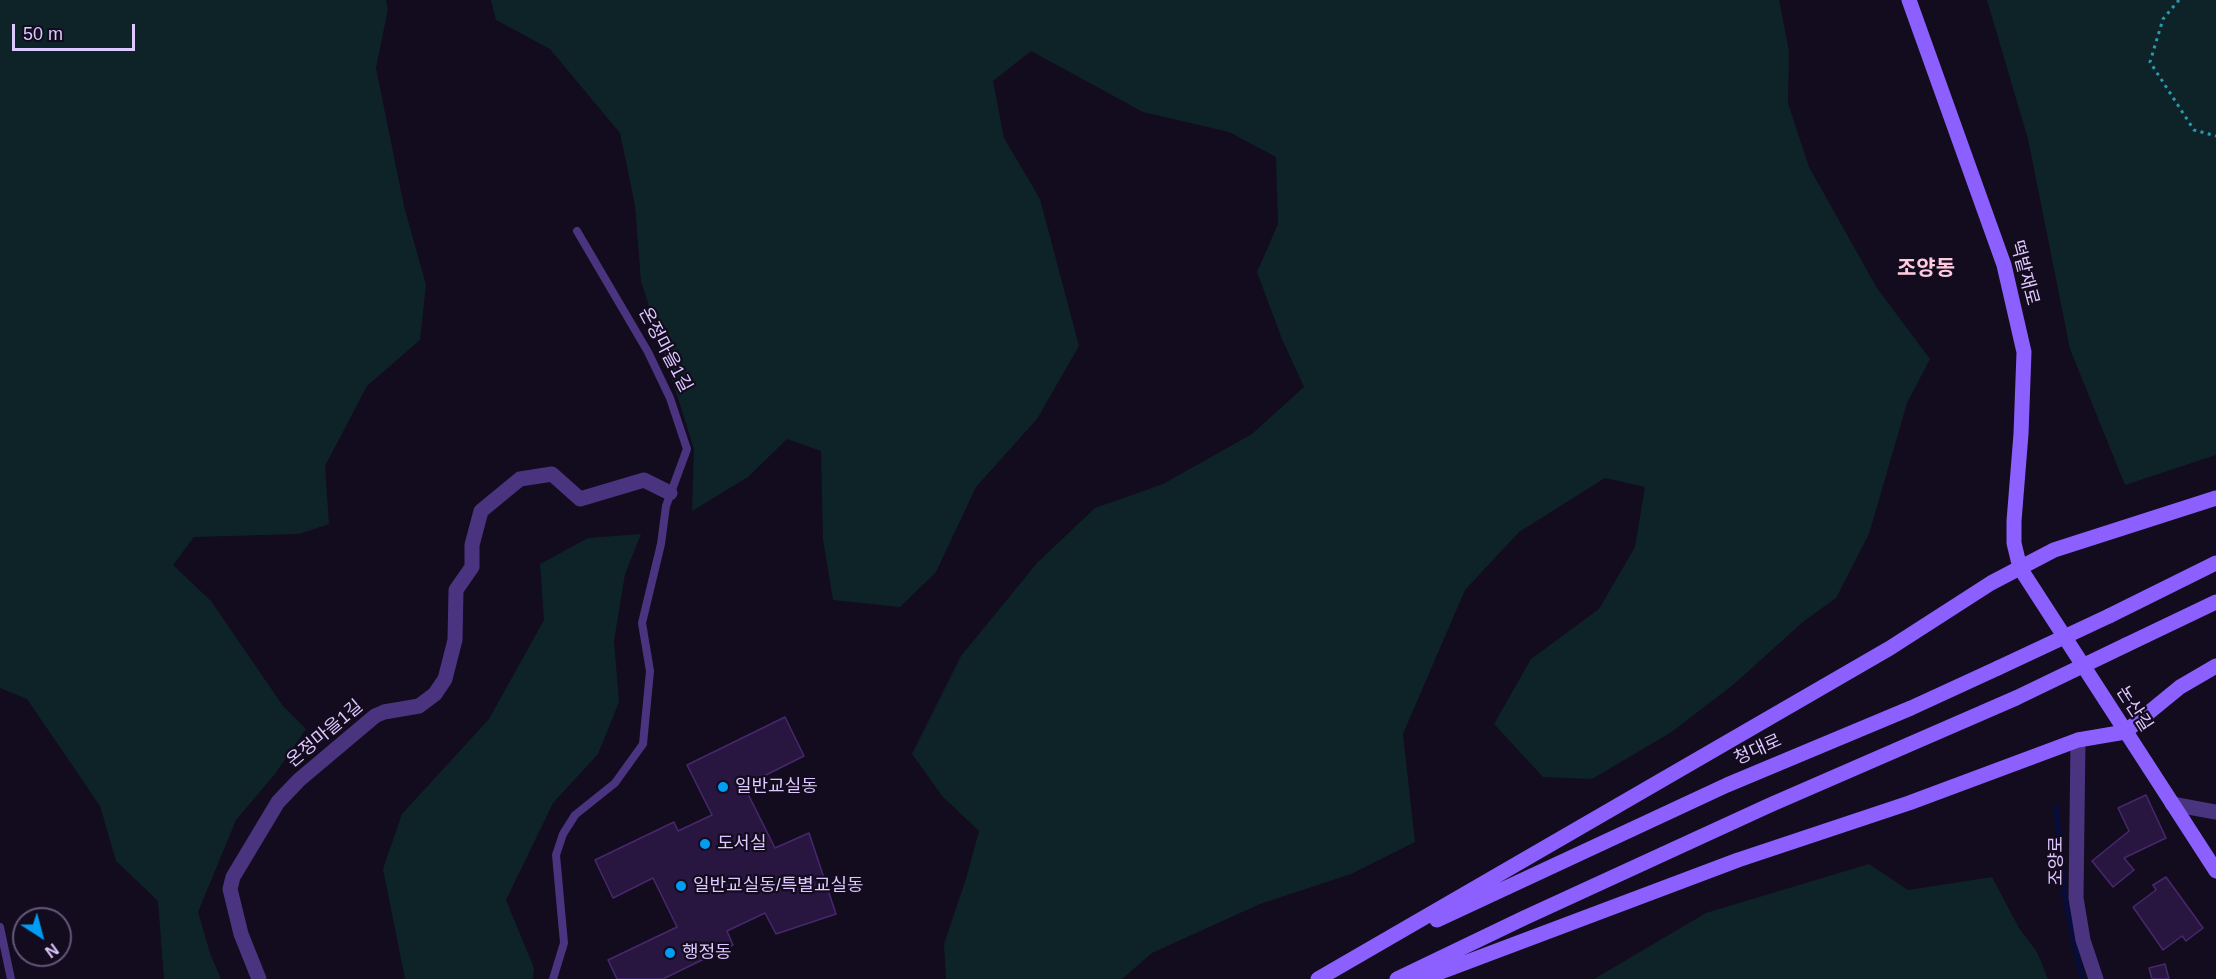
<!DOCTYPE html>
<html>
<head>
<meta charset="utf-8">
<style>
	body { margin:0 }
	#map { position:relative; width:2216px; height:979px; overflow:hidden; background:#130b1e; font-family:Arial,sans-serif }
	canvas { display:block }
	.north { position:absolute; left:12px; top:907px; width:60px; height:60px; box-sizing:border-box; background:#130b1e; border:2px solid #645778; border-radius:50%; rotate:144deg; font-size:16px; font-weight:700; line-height:24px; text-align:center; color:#ddc8ff }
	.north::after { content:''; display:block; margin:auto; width:21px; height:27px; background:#009df3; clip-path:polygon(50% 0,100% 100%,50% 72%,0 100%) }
	.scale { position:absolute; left:12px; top:24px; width:123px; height:27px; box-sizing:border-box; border:3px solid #ddc8ff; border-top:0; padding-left:8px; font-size:18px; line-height:21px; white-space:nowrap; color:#ddc8ff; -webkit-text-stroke:4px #130b1e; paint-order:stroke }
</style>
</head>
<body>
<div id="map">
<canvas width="2216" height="979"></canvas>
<div class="north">N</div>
<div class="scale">50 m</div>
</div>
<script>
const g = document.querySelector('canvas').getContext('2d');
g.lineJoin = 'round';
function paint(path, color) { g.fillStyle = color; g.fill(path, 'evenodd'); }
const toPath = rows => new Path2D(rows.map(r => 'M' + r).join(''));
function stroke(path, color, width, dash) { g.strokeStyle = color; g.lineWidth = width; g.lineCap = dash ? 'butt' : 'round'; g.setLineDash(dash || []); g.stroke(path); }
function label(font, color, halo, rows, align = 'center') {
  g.font = font + ' Arial,"Noto Sans KR",sans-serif'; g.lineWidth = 4.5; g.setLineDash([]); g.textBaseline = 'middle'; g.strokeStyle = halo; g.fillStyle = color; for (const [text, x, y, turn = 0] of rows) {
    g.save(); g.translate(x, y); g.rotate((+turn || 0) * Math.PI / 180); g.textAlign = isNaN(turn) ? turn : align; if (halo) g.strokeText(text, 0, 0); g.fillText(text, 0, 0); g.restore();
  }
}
const green = toPath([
	[0,0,386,0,388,9,376,68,404,206,426,285,420,340,367,386,325,466,329,524,299,534,194,537,173,565,211,601,283,706,306,729,275,774,236,820,198,912,211,956,221,979,164,979,158,901,116,861,100,806,27,699,0,688],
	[491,0,1779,0,1789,51,1788,103,1809,167,1877,288,1930,359,1907,403,1869,534,1836,598,1804,621,1733,685,1670,733,1592,779,1543,777,1494,724,1531,659,1599,609,1635,547,1645,487,1605,478,1519,532,1465,590,1403,734,1415,842,1351,874,1260,904,1152,953,1122,979,946,979,944,944,966,879,979,831,943,797,912,754,961,656,1037,563,1095,508,1163,484,1252,434,1304,387,1282,339,1257,272,1278,224,1276,157,1229,132,1143,112,1031,51,993,81,1004,138,1040,199,1079,346,1037,419,976,487,936,572,900,607,833,600,823,539,821,451,787,439,748,477,692,511,694,449,641,281,635,205,620,133,550,49,496,20],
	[1987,0,2216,0,2216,455,2125,485,2070,349,2028,139],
	[641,534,625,574,614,641,619,702,598,754,553,803,506,900,534,968,533,979,405,979,383,869,402,814,489,719,544,620,540,564,588,538],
	[1869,864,1908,890,1992,877,2019,928,2037,952,2048,979,1594,979,1706,913]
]);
const stream = toPath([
	[2056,807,2065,899,2082,979]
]);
const building = toPath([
	[785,717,804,756,744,786,775,848,809,833,836,914,776,934,765,913,727,931,733,945,663,979,617,979,608,960,677,927,653,878,613,898,595,860,674,822,678,831,712,815,687,765,785,717],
	[2146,795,2166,838,2124,858,2134,870,2113,887,2092,861,2129,831,2118,808,2146,795],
	[2166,877,2203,928,2186,941,2182,936,2163,950,2133,907,2156,890,2153,885,2166,877],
	[2165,964,2169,979,2152,979,2149,968,2165,964]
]);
const path = toPath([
	[2179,0,2163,19,2150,62,2194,130,2216,136]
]);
const lane = toPath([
	[0,927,11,979],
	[553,979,564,943,556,855,563,834,575,815,615,783,643,744,650,671,642,623,661,544,666,506,687,449,670,398,648,352,577,231]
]);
const street = toPath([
	[2078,740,2076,898,2083,940,2096,979],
	[2172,804,2216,812],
	[259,979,241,934,230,889,233,877,278,802,299,780,375,716,384,712,419,706,435,694,445,679,455,640,456,590,472,567,472,545,481,511,520,479,552,474,580,499,644,480,670,493]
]);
const secondary = toPath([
	[1909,0,2004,265,2024,352,2021,434,2014,521,2014,543,2020,568,2216,871],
	[2109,616,2216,563],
	[2126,645,2216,602],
	[1437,920,1727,785,1911,708,1998,668],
	[1318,979,1890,648,1991,583,2054,550,2216,498],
	[1397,979,1524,918,1770,805,2016,698],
	[1422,979,1738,860,1909,803,2078,740,2125,732,2180,687,2216,666]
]);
const secondaryBridge = toPath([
	[1998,668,2109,616],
	[2016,698,2126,645]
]);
const markers = [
	[723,787,6,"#009df3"],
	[705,844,6,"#009df3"],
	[681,886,6,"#009df3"],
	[670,953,6,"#009df3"]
];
const streetNames = [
	["떡밭재로",2024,273,75],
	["온정마을1길",665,350,62],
	["논산길",2134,709,57],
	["온정마을1길",325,734,-40],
	["청대로",1758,750,-24],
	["조양로",2057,861,-90]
];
const poiNames = [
	["일반교실동",735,787],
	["도서실",717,844],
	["일반교실동/특별교실동",693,886],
	["행정동",682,953]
];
const quarterNames = [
	["조양동",1926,269]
];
paint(green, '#0e2328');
stroke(stream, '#070d3b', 5);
paint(building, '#291640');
stroke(building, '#47286d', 1.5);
stroke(path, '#2898b3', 3, [3, 4.5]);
stroke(lane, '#4a347f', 8);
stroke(street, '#4a347f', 15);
stroke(secondary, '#8c5fff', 15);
stroke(secondaryBridge, '#8c5fff', 15);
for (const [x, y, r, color] of markers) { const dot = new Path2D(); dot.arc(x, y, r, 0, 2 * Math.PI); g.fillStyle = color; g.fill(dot); stroke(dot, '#130b1e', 2); }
label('18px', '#ddc8ff', '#130b1e', streetNames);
label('18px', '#ddc8ff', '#130b1e', poiNames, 'left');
label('bold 21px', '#ffcade', '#130b1e', quarterNames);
</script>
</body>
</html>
